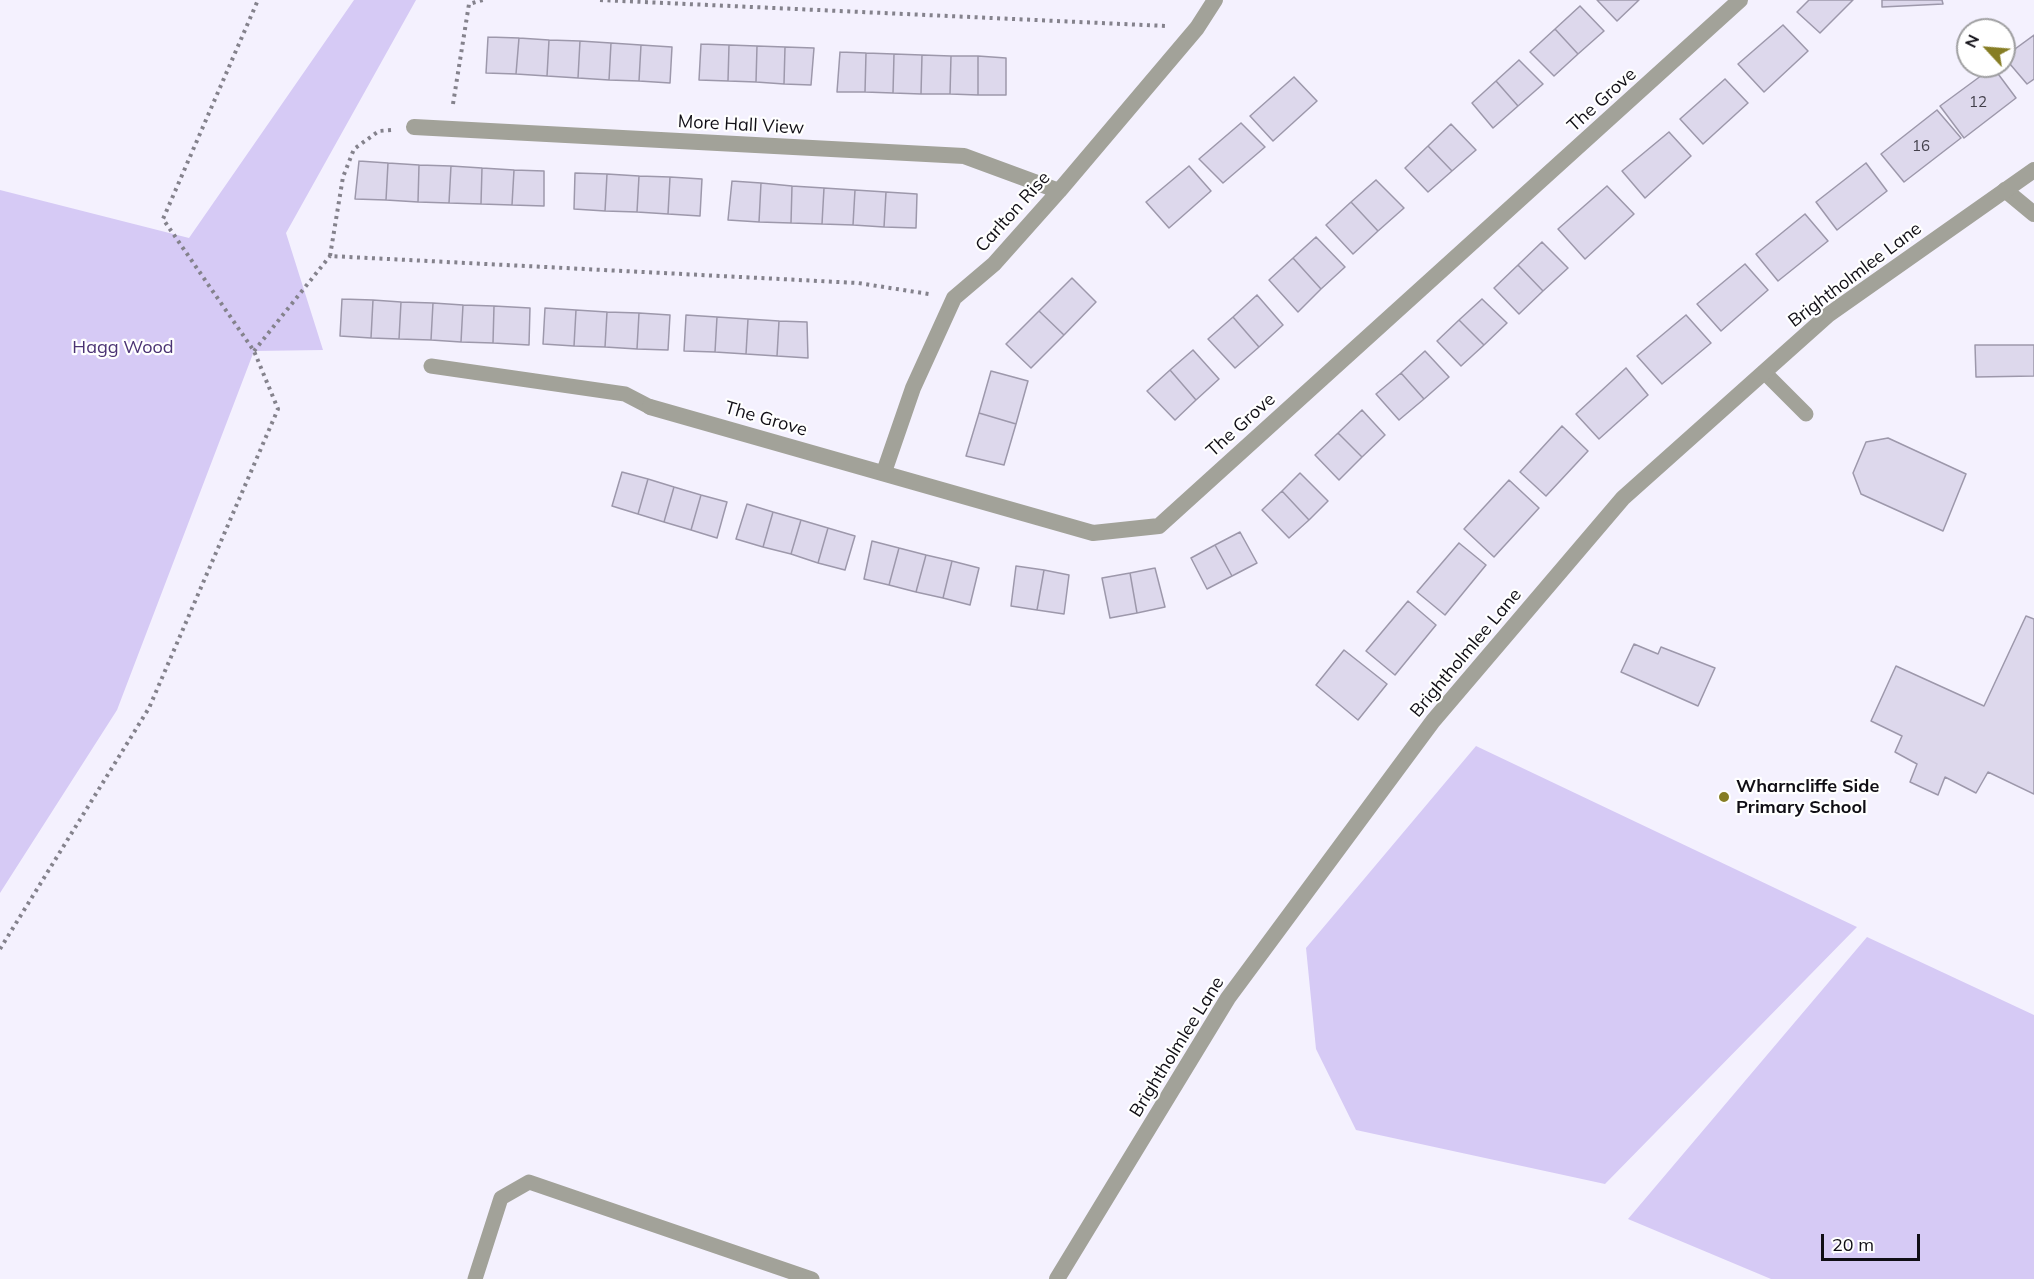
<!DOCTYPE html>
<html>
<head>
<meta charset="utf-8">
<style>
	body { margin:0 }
	#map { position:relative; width:2034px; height:1279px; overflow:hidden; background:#f4f1fe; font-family:Mulish,sans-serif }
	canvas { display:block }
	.north { position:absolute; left:1956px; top:18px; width:60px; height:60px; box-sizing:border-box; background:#fff; border:2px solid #9f9fa1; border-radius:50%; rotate:296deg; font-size:16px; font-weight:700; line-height:24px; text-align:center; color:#100e15 }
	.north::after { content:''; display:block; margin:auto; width:21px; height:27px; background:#867d24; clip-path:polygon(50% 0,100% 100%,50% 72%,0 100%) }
	.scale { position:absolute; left:1821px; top:1234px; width:99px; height:27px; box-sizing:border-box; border:3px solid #100e15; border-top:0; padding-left:8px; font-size:18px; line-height:21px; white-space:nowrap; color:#100e15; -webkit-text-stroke:4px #fff; paint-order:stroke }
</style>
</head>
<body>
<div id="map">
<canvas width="2034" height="1279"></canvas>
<div class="north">N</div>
<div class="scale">20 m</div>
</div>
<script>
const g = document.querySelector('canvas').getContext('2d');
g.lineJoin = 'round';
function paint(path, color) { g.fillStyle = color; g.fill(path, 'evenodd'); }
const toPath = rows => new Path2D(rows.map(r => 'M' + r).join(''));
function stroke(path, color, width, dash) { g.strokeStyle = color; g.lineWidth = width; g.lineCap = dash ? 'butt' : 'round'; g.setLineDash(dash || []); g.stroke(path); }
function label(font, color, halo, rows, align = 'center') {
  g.font = font + ' Mulish,sans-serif'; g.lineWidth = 4.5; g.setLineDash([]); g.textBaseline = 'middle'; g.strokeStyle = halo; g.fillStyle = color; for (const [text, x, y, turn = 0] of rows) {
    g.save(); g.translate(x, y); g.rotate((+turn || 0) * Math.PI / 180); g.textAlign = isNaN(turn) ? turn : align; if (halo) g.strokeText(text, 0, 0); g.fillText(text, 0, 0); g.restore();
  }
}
const green = toPath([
	[354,0,416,0,286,233,323,350,254,351,117,710,0,893,0,190,189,238],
	[1476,746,1857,927,1605,1184,1356,1130,1316,1049,1306,948],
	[1867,937,2034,1015,2034,1279,1771,1279,1628,1219]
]);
const building = toPath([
	[1597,0,1639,0,1617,21,1597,0],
	[1809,0,1853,0,1820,33,1797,12,1809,0],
	[1882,0,1942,0,1943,4,1882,7,1882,0],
	[1580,6,1604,31,1578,54,1555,29,1580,6],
	[1783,25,1808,51,1764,92,1738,64,1783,25],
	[1555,29,1578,54,1554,76,1530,52,1555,29],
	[2034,35,2034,79,2027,84,2004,57,2034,35],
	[488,37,519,38,516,74,486,73,488,37],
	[519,38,549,40,547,76,516,74,519,38],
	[549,40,580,41,578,78,547,76,549,40],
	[580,41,611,43,609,80,578,78,580,41],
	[611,43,641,45,639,81,609,80,611,43],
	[701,44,729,45,728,81,699,80,701,44],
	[641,45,672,47,670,83,639,81,641,45],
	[729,45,757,46,756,82,728,81,729,45],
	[757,46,785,47,784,84,756,82,757,46],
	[785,47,814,48,811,85,784,84,785,47],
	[840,52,866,53,865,92,837,92,840,52],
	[866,53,894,54,893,93,865,92,866,53],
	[894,54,922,55,921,94,893,93,894,54],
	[922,55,951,56,950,94,921,94,922,55],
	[951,56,978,56,978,95,950,94,951,56],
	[978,56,1006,58,1006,95,978,95,978,56],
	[1519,60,1543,84,1518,106,1496,81,1519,60],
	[1993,67,2016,98,1964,138,1940,106,1993,67],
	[1294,77,1317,101,1273,141,1250,116,1294,77],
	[1725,79,1748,103,1703,144,1680,119,1725,79],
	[1496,81,1518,106,1493,128,1472,103,1496,81],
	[1937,110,1961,138,1904,182,1881,154,1937,110],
	[1241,123,1265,147,1223,183,1199,159,1241,123],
	[1451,124,1476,150,1452,171,1428,146,1451,124],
	[1669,132,1691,156,1645,198,1622,171,1669,132],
	[1428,146,1452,171,1428,192,1405,168,1428,146],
	[359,161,388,163,386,200,355,199,359,161],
	[388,163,419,165,418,202,386,200,388,163],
	[1866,163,1887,191,1837,230,1816,202,1866,163],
	[419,165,451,166,449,203,418,202,419,165],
	[451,166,482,168,481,204,449,203,451,166],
	[1189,166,1211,191,1169,228,1146,202,1189,166],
	[482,168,514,170,512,205,481,204,482,168],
	[514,170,544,171,544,206,512,205,514,170],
	[575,173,607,174,605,211,574,209,575,173],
	[607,174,639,176,637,212,605,211,607,174],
	[639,176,670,177,668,214,637,212,639,176],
	[670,177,702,179,700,216,668,214,670,177],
	[1376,180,1404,208,1378,231,1351,202,1376,180],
	[732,181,761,183,759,222,728,220,732,181],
	[761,183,792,186,791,223,759,222,761,183],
	[792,186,824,188,822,224,791,223,792,186],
	[1607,186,1634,214,1585,259,1558,229,1607,186],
	[824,188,855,190,853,225,822,224,824,188],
	[855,190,886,192,884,227,853,225,855,190],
	[886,192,917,194,916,228,884,227,886,192],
	[1351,202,1378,231,1353,254,1326,225,1351,202],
	[1805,214,1828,241,1778,281,1756,254,1805,214],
	[1316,237,1345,267,1321,289,1293,258,1316,237],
	[1542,242,1568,268,1543,291,1518,265,1542,242],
	[1293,258,1321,289,1298,312,1269,280,1293,258],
	[1745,264,1768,290,1721,331,1697,304,1745,264],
	[1518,265,1543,291,1519,314,1494,288,1518,265],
	[1072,278,1096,302,1064,335,1039,311,1072,278],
	[1257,295,1283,325,1259,347,1233,317,1257,295],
	[342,299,373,300,371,338,340,336,342,299],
	[1482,299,1507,323,1484,345,1459,320,1482,299],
	[373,300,401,302,399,339,371,338,373,300],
	[401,302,433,303,431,340,399,339,401,302],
	[433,303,463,305,461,342,431,340,433,303],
	[463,305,494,306,493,343,461,342,463,305],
	[494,306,530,308,529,345,493,343,494,306],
	[545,308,576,310,574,346,543,344,545,308],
	[576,310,607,312,605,347,574,346,576,310],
	[1039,311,1064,335,1031,368,1006,344,1039,311],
	[607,312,639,313,637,349,605,347,607,312],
	[639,313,670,315,668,350,637,349,639,313],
	[686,315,717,317,715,352,684,351,686,315],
	[1686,315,1711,343,1662,384,1637,356,1686,315],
	[717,317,748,319,746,354,715,352,717,317],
	[1233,317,1259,347,1235,368,1208,339,1233,317],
	[748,319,779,321,777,356,746,354,748,319],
	[1459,320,1484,345,1461,366,1437,341,1459,320],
	[779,321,807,322,808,358,777,356,779,321],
	[1975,345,2034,345,2034,376,1976,377,1975,345],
	[1193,350,1219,379,1196,400,1170,370,1193,350],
	[1425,351,1449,377,1424,399,1401,373,1425,351],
	[1626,368,1648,395,1599,439,1576,414,1626,368],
	[1170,370,1196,400,1175,420,1147,391,1170,370],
	[991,371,1028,381,1016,424,979,413,991,371],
	[1401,373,1424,399,1399,420,1376,394,1401,373],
	[1362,410,1385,435,1362,457,1338,433,1362,410],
	[979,413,1016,424,1004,465,966,456,979,413],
	[1562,426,1588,451,1546,496,1520,472,1562,426],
	[1338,433,1362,457,1339,480,1315,455,1338,433],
	[1888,438,1966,474,1943,531,1861,494,1853,473,1866,442,1888,438],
	[622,472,648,479,638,514,612,506,622,472],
	[1300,473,1328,501,1309,520,1282,491,1300,473],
	[648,479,674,487,664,522,638,514,648,479],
	[1509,480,1539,508,1494,557,1464,529,1509,480],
	[674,487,701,495,691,530,664,522,674,487],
	[1282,491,1309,520,1289,538,1262,510,1282,491],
	[701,495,727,502,717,538,691,530,701,495],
	[747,504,773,512,763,547,736,539,747,504],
	[773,512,801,520,791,554,763,547,773,512],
	[801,520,828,528,818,563,791,554,801,520],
	[828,528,855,536,845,570,818,563,828,528],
	[1240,532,1257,563,1232,576,1215,545,1240,532],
	[872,541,899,548,889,585,864,579,872,541],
	[1459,543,1486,565,1445,615,1417,592,1459,543],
	[1215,545,1232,576,1207,589,1191,558,1215,545],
	[899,548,926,555,916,592,889,585,899,548],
	[926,555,952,561,943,598,916,592,926,555],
	[952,561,979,568,970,605,943,598,952,561],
	[1016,566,1044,570,1037,610,1011,606,1016,566],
	[1155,568,1165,607,1137,613,1130,573,1155,568],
	[1044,570,1069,575,1064,614,1037,610,1044,570],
	[1130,573,1137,613,1110,618,1102,578,1130,573],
	[1408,601,1436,625,1395,675,1366,651,1408,601],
	[2026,616,2034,619,2034,794,1988,772,1976,793,1945,777,1938,795,1910,782,1917,764,1895,752,1902,736,1871,721,1896,666,1984,706,2026,616],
	[1634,644,1658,654,1661,647,1715,668,1698,706,1621,672,1634,644],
	[1344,650,1387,684,1358,720,1316,685,1344,650]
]);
const path = toPath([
	[600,0,1166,26],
	[453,104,469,4,483,0],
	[391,130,379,131,354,149,343,177,330,256,858,283,929,294],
	[254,351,330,256],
	[0,949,149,708,278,409,254,351,163,219,258,0]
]);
const service = toPath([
	[431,366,625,394,650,407],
	[1764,372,1806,414],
	[475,1279,501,1198,529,1182,812,1279]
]);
const minor = toPath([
	[414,127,964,156,1059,191],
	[2005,190,2034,214],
	[650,407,1093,533,1159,526,1740,0],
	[884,472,913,388,954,298,994,264,1059,191,1197,28,1215,0]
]);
const tertiary = toPath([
	[1057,1279,1228,998,1433,721,1623,498,1828,315,2034,170]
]);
const markers = [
	[1724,797,6,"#867d24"]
];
const numberNames = [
	["12",1978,102],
	["16",1921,146]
];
const streetNames = [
	["The Grove",1602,100,-42],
	["More Hall View",741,125,3],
	["Carlton Rise",1013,212,-48],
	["Brightholmlee Lane",1855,275,-37],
	["The Grove",766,419,16],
	["The Grove",1241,425,-42],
	["Brightholmlee Lane",1466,653,-50],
	["Brightholmlee Lane",1177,1047,-58]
];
const parkNames = [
	["Hagg Wood",123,348]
];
const poiNames = [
	["Wharncliffe Side",1736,787],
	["Primary School",1736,808]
];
paint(green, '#d6caf5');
paint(building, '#ddd8ec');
stroke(building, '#9d98ab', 1.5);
stroke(path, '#84828c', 4, [3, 4.5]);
stroke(service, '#a2a299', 15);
stroke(minor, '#a2a299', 16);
stroke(tertiary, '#a2a299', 16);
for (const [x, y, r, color] of markers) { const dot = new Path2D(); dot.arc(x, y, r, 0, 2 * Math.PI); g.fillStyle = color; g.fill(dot); stroke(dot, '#fff', 2); }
label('15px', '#43404b', null, numberNames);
label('18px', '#100e15', '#fff', streetNames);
label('18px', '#4b3374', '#fff', parkNames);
label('bold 18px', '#100e15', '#fff', poiNames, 'left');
</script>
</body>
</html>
